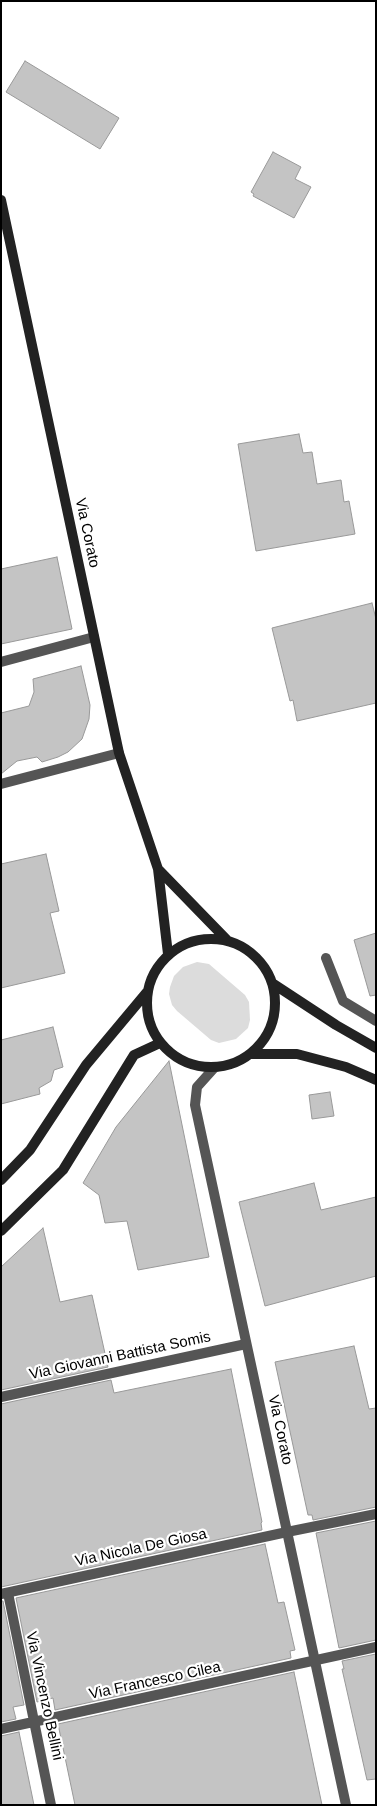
<!DOCTYPE html>
<html>
<head>
<meta charset="utf-8">
<style>
	body { margin:0 }
	#map { position:relative; width:377px; height:1806px; overflow:hidden; background:#fff; font-family:Helvetica,sans-serif }
	canvas { display:block }
	.frame { position:absolute; inset:0; border:2px solid #000; pointer-events:none }
</style>
</head>
<body>
<div id="map">
<canvas width="377" height="1806"></canvas>
<div class="frame"></div>
</div>
<script>
const g = document.querySelector('canvas').getContext('2d');
g.lineJoin = 'round';
function paint(path, color) { g.fillStyle = color; g.fill(path, 'evenodd'); }
const toPath = rows => new Path2D(rows.map(r => 'M' + r).join(''));
function stroke(path, color, width, dash) { g.strokeStyle = color; g.lineWidth = width; g.lineCap = dash ? 'butt' : 'round'; g.setLineDash(dash || []); g.stroke(path); }
function label(font, color, halo, rows, align = 'center') {
  g.font = font + ' Helvetica,sans-serif'; g.lineWidth = 4.5; g.setLineDash([]); g.textBaseline = 'middle'; g.strokeStyle = halo; g.fillStyle = color; for (const [text, x, y, turn = 0] of rows) {
    g.save(); g.translate(x, y); g.rotate((+turn || 0) * Math.PI / 180); g.textAlign = isNaN(turn) ? turn : align; if (halo) g.strokeText(text, 0, 0); g.fillText(text, 0, 0); g.restore();
  }
}
const green = toPath([
	[197,962,209,964,245,995,249,1002,250,1020,248,1028,236,1039,219,1043,211,1040,177,1011,172,1005,169,994,170,987,174,976,183,967]
]);
const building = toPath([
	[25,61,119,118,100,149,6,92,25,61],
	[273,152,301,167,295,179,311,187,294,218,253,196,254,194,251,192,273,152],
	[299,434,303,453,312,452,317,484,341,480,344,502,349,501,355,534,256,551,238,444,299,434],
	[57,557,72,629,1,644,1,569,57,557],
	[372,603,376,619,376,703,297,721,293,700,290,701,272,628,372,603],
	[81,666,90,705,89,719,82,739,68,752,58,757,42,762,37,757,17,761,1,774,1,713,29,706,34,692,33,679,81,666],
	[46,854,59,911,50,913,65,973,1,988,1,864,46,854],
	[376,933,376,995,370,996,354,940,376,933],
	[53,1027,63,1067,54,1070,51,1081,39,1088,40,1094,1,1104,1,1040,53,1027],
	[169,1061,209,1257,138,1270,127,1221,105,1223,99,1195,83,1183,116,1127,169,1061],
	[330,1092,334,1116,312,1119,309,1095,330,1092],
	[314,1183,321,1210,376,1197,376,1276,265,1306,239,1202,314,1183],
	[43,1228,60,1302,92,1295,108,1367,1,1390,1,1267,43,1228],
	[354,1346,369,1409,376,1408,376,1507,313,1520,312,1515,308,1515,275,1362,354,1346],
	[231,1369,262,1522,261,1523,262,1530,1,1587,1,1404,111,1380,114,1393,231,1369],
	[376,1521,376,1640,339,1648,316,1533,376,1521],
	[265,1544,278,1603,284,1602,295,1650,290,1651,291,1658,55,1710,53,1698,37,1702,16,1598,265,1544],
	[1,1601,3,1601,24,1705,13,1707,16,1719,1,1722,1,1601],
	[376,1654,376,1779,367,1780,342,1669,344,1669,342,1661,376,1654],
	[294,1672,322,1805,75,1805,58,1724,294,1672],
	[19,1732,34,1805,1,1805,1,1736,19,1732]
]);
const minor = toPath([
	[1,662,94,637],
	[1,784,119,753],
	[326,958,343,1001,376,1021],
	[1,1397,246,1344],
	[8,1593,51,1805],
	[1,1594,287,1532,376,1514],
	[1,1729,376,1647]
]);
const tertiary = toPath([
	[215,1067,197,1087,195,1105,346,1805]
]);
const secondary = toPath([
	[1,200,119,753,158,869,168,954],
	[158,869,227,940],
	'147 1003a64 64 0 1 1 128 0a64 64 0 1 1-128 0Z',
	[272,983,336,1025,376,1048],
	[250,1054,297,1054,346,1067,376,1080],
	[1,1180,30,1150,86,1065,147,992],
	[1,1231,63,1170,134,1055,160,1043]
]);
const streetNames = [
	["Via Corato",87,533,78],
	["Via Giovanni Battista Somis",120,1356,-12],
	["Via Corato",280,1430,78],
	["Via Nicola De Giosa",141,1548,-12],
	["Via Francesco Cilea",155,1681,-12],
	["Via Vincenzo Bellini",44,1696,78]
];
paint(green, '#dcdcdc');
paint(building, '#c4c4c4');
stroke(building, '#999', 1);
stroke(minor, '#555', 10);
stroke(tertiary, '#555', 10);
stroke(secondary, '#222', 10);
label('15px', '#000', '#fff', streetNames);
</script>
</body>
</html>
